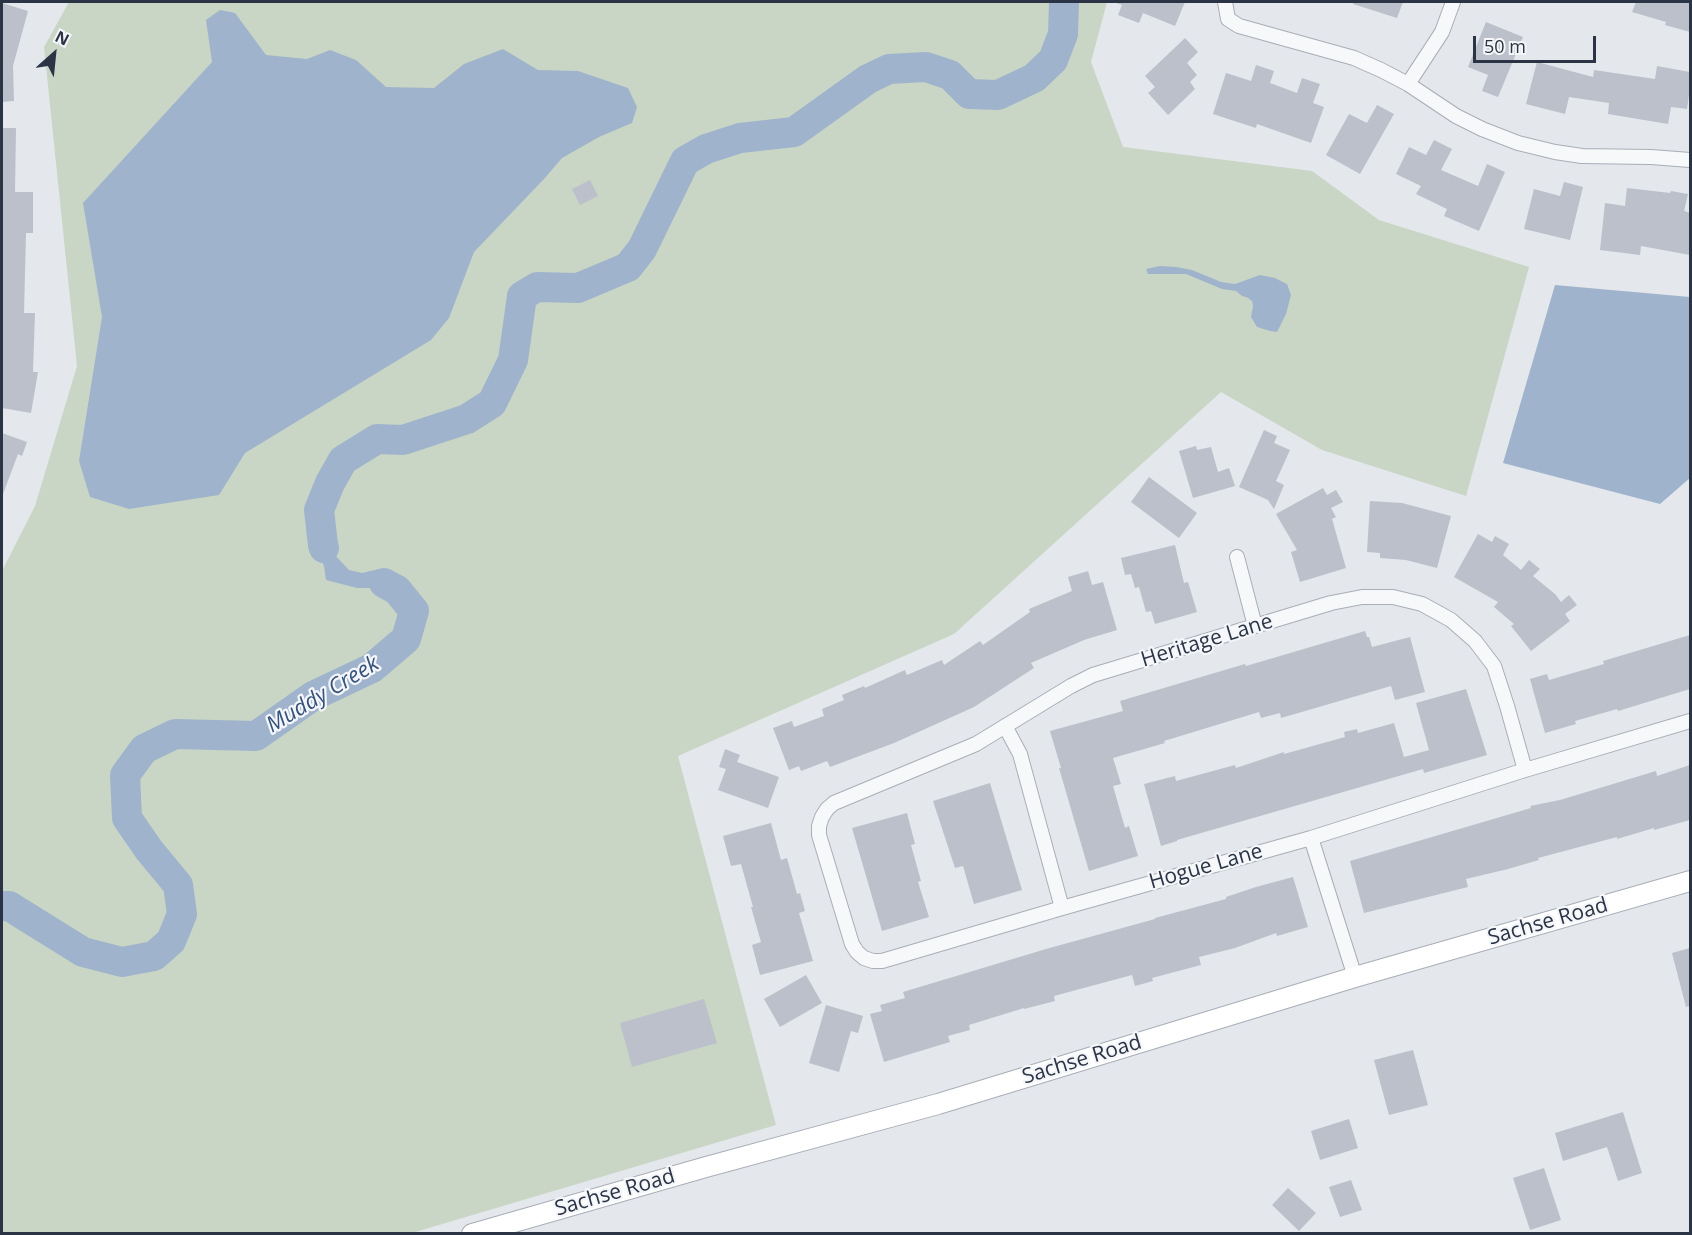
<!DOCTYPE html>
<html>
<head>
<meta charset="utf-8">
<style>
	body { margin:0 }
	#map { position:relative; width:1692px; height:1235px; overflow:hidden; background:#e4e7ec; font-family:"Open Sans",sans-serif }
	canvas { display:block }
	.frame { position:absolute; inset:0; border:3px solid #2b3445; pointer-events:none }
	.north { position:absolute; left:24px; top:24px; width:60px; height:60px; -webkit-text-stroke:4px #f4f6f9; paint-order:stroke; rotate:27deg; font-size:16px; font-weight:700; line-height:24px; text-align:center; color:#2b3445 }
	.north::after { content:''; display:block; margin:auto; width:21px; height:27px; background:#2b3445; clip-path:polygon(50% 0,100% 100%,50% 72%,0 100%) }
	.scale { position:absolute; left:1473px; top:36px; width:123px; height:27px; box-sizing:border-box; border:3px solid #2b3445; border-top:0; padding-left:8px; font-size:18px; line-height:21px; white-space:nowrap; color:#2b3445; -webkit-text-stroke:4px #f4f6f9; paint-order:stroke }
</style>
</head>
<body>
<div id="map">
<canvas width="1692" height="1235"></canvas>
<div class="frame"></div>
<div class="north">N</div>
<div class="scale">50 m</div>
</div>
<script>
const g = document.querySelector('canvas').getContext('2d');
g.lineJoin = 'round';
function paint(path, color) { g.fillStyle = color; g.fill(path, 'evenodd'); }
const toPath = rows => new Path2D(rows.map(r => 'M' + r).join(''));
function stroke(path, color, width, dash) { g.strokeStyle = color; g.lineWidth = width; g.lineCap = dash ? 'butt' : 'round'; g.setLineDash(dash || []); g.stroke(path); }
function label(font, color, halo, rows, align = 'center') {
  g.font = font + ' "Open Sans",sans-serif'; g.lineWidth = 4.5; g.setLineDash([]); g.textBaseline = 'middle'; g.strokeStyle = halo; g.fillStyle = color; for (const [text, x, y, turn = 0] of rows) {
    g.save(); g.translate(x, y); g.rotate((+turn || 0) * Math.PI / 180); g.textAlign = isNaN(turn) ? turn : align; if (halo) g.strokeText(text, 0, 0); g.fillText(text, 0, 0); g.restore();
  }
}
const green = toPath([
	[69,2,1107,2,1091,62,1123,147,1312,171,1379,220,1529,267,1466,496,1322,450,1221,392,954,634,678,756,776,1125,412,1233,2,1233,2,571,35,506,77,366,44,47]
]);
const water = toPath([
	[220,10,235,13,266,55,307,59,330,50,356,60,386,87,434,88,464,64,503,49,538,70,578,71,628,88,637,107,632,123,599,137,562,158,544,179,474,252,449,318,431,340,245,453,219,495,129,509,90,497,79,461,102,317,83,203,212,62,206,20],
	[1160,266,1176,267,1192,270,1221,282,1235,284,1260,275,1275,278,1287,284,1291,295,1286,314,1277,332,1270,331,1257,327,1251,317,1253,306,1252,301,1248,298,1242,296,1236,291,1222,289,1186,274,1148,274,1146,269],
	[1555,285,1690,297,1690,478,1660,504,1503,463],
	[329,504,325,514,327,538,332,552,349,570,362,573,379,569,405,584,421,602,414,611,401,614,377,588,357,588,326,580,324,566,315,546,313,514]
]);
const river = toPath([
	[324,548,323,545,319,510,330,483,343,460,377,439,403,440,467,419,492,403,513,360,522,296,537,287,578,288,628,267,642,249,685,161,706,149,740,138,794,132,868,79,889,69,926,67,950,75,969,94,998,95,1034,78,1053,60,1063,34,1064,2],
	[2,906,9,906,83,952,122,962,154,956,171,941,182,914,178,885,149,850,127,818,125,775,144,749,175,734,256,736,313,696,372,668,406,639,414,611,397,590,384,583]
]);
const building = toPath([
	[1114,2,1185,2,1175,26,1143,13,1139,23,1118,15,1122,5],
	[1354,2,1403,2,1397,18,1353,4],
	[1636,2,1690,2,1690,32,1665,25,1666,22,1632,12],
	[2,3,28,11,13,66,14,101,2,102],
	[1486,22,1523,37,1498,97,1482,91,1488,75,1468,67],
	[1185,38,1198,52,1187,63,1197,75,1190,82,1195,89,1168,115,1148,93,1155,87,1145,76],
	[1537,62,1593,77,1594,70,1655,79,1657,66,1690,72,1690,87,1687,109,1671,107,1668,124,1608,114,1609,103,1569,97,1565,114,1526,104],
	[1256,65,1274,71,1270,83,1297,93,1302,78,1320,84,1313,103,1324,107,1311,143,1257,124,1256,128,1213,114,1226,73,1251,81],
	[1377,105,1394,114,1360,174,1326,155,1349,114,1367,123],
	[2,128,16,128,15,192,33,192,33,233,26,233,24,313,35,313,33,372,38,372,31,413,2,408],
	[1434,140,1452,149,1441,170,1478,186,1487,164,1505,172,1479,231,1444,216,1447,209,1416,194,1421,186,1396,174,1409,147,1426,155],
	[590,180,598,196,580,205,572,189],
	[1564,182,1583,187,1570,240,1524,229,1534,189,1560,196],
	[1627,188,1670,193,1671,191,1688,194,1684,211,1690,213,1690,255,1641,246,1640,255,1600,250,1605,203,1625,206],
	[1264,430,1277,436,1274,443,1290,450,1276,481,1284,485,1274,509,1268,500,1239,487],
	[2,433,27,442,22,456,18,454,3,494,2,494],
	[1196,446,1197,450,1211,447,1218,472,1229,468,1235,486,1193,498,1179,451],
	[1149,477,1197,513,1179,538,1131,502],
	[1323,488,1327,495,1336,490,1343,502,1331,508,1336,517,1332,519,1346,568,1300,582,1291,552,1297,550,1276,514],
	[1370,501,1402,503,1451,516,1437,568,1406,560,1380,558,1380,553,1367,552],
	[1478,534,1492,542,1495,536,1509,544,1503,555,1521,570,1529,560,1540,569,1533,576,1555,594,1561,602,1569,595,1577,605,1565,614,1570,621,1531,651,1511,626,1514,624,1494,607,1498,602,1454,577],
	[1175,545,1184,583,1188,582,1197,612,1155,624,1151,611,1146,612,1139,587,1135,588,1131,574,1125,575,1121,558],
	[1088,571,1092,585,1103,582,1117,630,1084,640,1031,663,1034,668,974,707,894,743,830,767,827,761,801,771,799,766,789,770,773,728,792,721,794,727,824,716,822,709,844,700,842,695,864,686,865,688,905,670,907,675,942,660,944,665,980,641,983,645,1030,612,1029,609,1072,591,1068,577],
	[1365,631,1367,637,1369,637,1372,647,1410,637,1425,692,1395,700,1391,686,1281,718,1280,713,1261,718,1259,712,1164,741,1165,743,1113,758,1121,784,1113,786,1125,828,1129,826,1138,856,1089,871,1059,768,1061,768,1050,731,1123,711,1120,701,1245,664,1246,666],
	[1690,635,1690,689,1618,711,1617,709,1575,721,1576,724,1545,733,1530,679,1547,674,1549,680,1604,664,1603,661],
	[1466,689,1487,755,1424,773,1423,769,1177,840,1177,841,1161,846,1144,784,1175,776,1176,781,1235,765,1236,768,1284,752,1284,754,1345,737,1344,732,1357,729,1358,733,1394,723,1404,757,1429,750,1416,703],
	[725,749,740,755,737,762,779,777,768,808,718,790,726,769,719,767],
	[1690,765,1690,820,1654,830,1654,828,1617,839,1617,837,1538,858,1539,860,1508,869,1466,879,1468,887,1364,913,1350,861,1531,808,1530,806,1560,800,1656,771,1657,776],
	[990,783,1022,890,974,904,963,866,955,868,933,801],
	[907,813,915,844,911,845,921,881,918,882,929,917,882,931,852,828],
	[771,823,781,860,787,858,797,894,800,893,805,911,799,913,813,961,760,975,752,945,761,942,751,907,753,907,741,864,731,866,723,836],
	[1293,877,1308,927,1277,936,1276,933,1235,948,1199,957,1201,965,1152,978,1153,981,1135,986,1132,975,1054,996,1055,1001,1024,1009,1024,1008,969,1025,970,1030,948,1036,950,1042,884,1062,870,1014,882,1011,880,1005,905,998,903,992,1046,949,1155,919,1155,918,1226,899,1226,897,1256,887],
	[1690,948,1690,1006,1686,1007,1672,953],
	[806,975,822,1003,780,1027,764,999],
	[704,999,717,1043,632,1067,620,1023],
	[826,1005,863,1016,858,1033,851,1031,839,1072,809,1063],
	[1413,1050,1428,1105,1389,1115,1374,1060],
	[1623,1112,1642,1173,1618,1181,1607,1147,1563,1161,1555,1133],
	[1349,1119,1358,1148,1320,1160,1311,1131],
	[1544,1168,1561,1220,1530,1230,1513,1178],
	[1351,1180,1362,1210,1340,1217,1329,1187],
	[1288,1188,1316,1213,1299,1231,1272,1205]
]);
const minor = toPath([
	[1225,2,1228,19,1239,26,1354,58,1381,70,1408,84,1456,116,1482,129,1518,143,1555,152,1582,156,1651,157,1690,160],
	[1408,84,1442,32,1453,2],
	[1237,557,1255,626],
	[1005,726,1020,754,1062,908],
	[1525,770,1507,706,1494,666,1475,641,1451,620,1422,604,1393,597,1362,597,1331,603,1093,675,1071,686,976,744,834,803,827,809,822,817,819,826,819,835,852,944,857,952,864,958,873,961,882,961,1062,908,1311,838,1525,770,1690,721],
	[1311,838,1355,977]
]);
const secondary = toPath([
	[472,1234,706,1167,938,1104,1355,977,1690,881]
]);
const streetNames = [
	["Heritage Lane",1207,641,-17],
	["Hogue Lane",1206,867,-16],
	["Sachse Road",1548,922,-16],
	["Sachse Road",1082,1060,-17],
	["Sachse Road",615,1193,-16]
];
const waterNames = [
	["Muddy Creek",323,695,-31]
];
paint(green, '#c9d6c5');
paint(water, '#9fb4cc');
stroke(river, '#9fb4cc', 30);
paint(building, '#bbc0ca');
stroke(minor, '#a9aeb7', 16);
stroke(secondary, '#a9aeb7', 22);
stroke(minor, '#f7f8fa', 14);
stroke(secondary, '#fff', 20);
label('21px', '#2b3445', '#f4f6f9', streetNames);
label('italic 22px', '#34527a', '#f4f6f9', waterNames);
</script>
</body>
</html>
